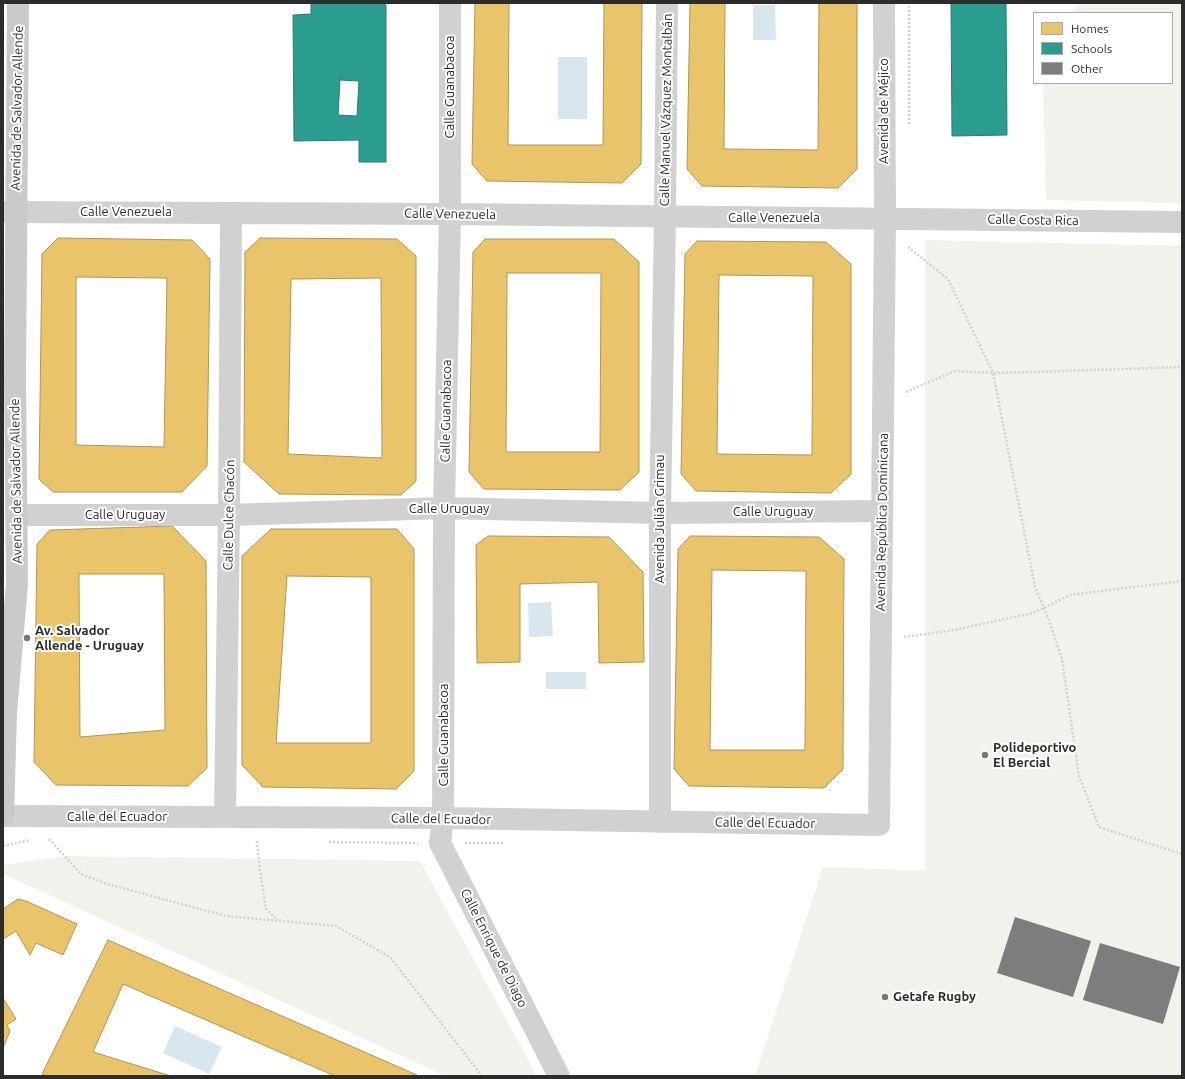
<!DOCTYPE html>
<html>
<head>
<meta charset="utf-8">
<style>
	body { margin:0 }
	#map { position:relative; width:1185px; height:1079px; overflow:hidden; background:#fff; font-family:Ubuntu,sans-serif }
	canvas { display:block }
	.frame { position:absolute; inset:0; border:4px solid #2c2c2c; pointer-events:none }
	.legend { position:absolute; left:1033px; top:12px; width:140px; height:72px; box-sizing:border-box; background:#fff; border:1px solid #ababab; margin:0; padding:5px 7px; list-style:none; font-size:12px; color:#2c2c2c }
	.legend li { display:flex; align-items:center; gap:8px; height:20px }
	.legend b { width:20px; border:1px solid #ababab }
</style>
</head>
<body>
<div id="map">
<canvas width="1185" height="1079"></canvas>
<div class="frame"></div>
<ul class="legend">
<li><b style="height:11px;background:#e9c46a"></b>Homes</li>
<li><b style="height:11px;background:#2a9d8f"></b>Schools</li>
<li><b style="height:11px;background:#7d7d7d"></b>Other</li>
</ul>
</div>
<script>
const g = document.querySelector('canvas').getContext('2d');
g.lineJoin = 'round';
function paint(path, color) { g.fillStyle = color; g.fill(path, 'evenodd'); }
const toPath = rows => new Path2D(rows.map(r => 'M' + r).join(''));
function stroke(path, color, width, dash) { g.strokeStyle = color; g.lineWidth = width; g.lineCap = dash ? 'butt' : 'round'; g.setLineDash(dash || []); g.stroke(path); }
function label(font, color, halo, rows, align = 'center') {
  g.font = font + ' Ubuntu,sans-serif'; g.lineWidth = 4; g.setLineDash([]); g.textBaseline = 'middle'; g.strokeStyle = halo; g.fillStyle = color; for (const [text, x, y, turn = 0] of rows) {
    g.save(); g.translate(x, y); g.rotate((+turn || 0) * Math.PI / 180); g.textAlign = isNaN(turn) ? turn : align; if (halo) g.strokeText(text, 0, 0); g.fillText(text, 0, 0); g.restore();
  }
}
const green = toPath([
	[1080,3,1182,3,1182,203,1046,200,1043,83,1172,83,1172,13,1070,13],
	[925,240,1182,246,1182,1076,755,1076,823,867,925,871],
	[65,856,420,861,537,1076,445,1076,3,874,3,865]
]);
const water = toPath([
	[753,5,775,5,776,40,753,40],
	[558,57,587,57,587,119,558,119],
	[551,602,553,636,529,637,528,603],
	[546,672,586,672,586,689,546,689],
	[175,1026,222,1047,209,1074,163,1053]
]);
const homes = toPath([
	[475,3,509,3,508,145,603,145,604,3,642,3,641,164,622,183,487,181,472,164,475,3],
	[690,3,725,3,724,149,818,150,819,3,857,3,857,169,838,188,702,186,687,169,690,3],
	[58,238,192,240,210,259,207,466,182,492,53,492,39,479,42,254,58,238],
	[76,277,167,278,164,447,76,445,76,277],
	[260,238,397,239,416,256,416,481,401,495,279,494,244,462,245,252,260,238],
	[381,278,382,458,288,454,291,279,381,278],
	[485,239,614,239,639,262,639,472,620,490,484,489,469,472,473,252,485,239],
	[507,273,601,273,600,452,506,452,507,273],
	[697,241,826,242,851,264,851,474,831,493,696,491,681,474,685,254,697,241],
	[719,275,813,276,812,455,717,454,719,275],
	[172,526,206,561,207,768,188,786,56,785,34,762,37,544,50,530,172,526],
	[79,574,164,574,165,730,80,737,79,574],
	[271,529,397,529,414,549,414,771,396,789,263,787,242,765,242,556,271,529],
	[287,576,371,577,371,743,276,743,287,576],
	[488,536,609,537,643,572,644,662,599,663,598,582,520,584,520,662,477,663,476,545,488,536],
	[690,536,819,537,844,559,843,769,824,788,689,786,674,769,678,549,690,536],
	[712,570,806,571,805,750,710,750,712,570],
	[18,899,26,901,77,924,63,955,36,943,30,955,16,931,3,939,3,909,18,899],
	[108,940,417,1075,416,1076,335,1076,123,984,93,1052,171,1076,47,1076,42,1074,108,940],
	[3,998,16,1019,7,1025,10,1031,3,1048,3,998]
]);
const schools = toPath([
	[311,3,382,3,386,5,386,162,359,162,359,140,294,141,293,15,311,14,311,3],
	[340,80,359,81,357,116,338,115,340,80],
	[951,3,1006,3,1007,135,952,136,951,3]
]);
const building = toPath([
	[1015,917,1091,941,1073,997,997,973],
	[1100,943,1180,967,1163,1024,1083,1000]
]);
const path = toPath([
	[909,124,909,3],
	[908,247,948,279,993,373,1035,587,1047,615,1062,659,1079,776,1099,827,1182,854],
	[906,392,955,371,993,373,1033,372,1182,367],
	[904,637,954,630,1033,613,1070,595,1182,581],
	[49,839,81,874,107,884,226,916,336,926,390,957,482,1076],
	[257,841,260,871,266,909,278,920],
	[329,842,418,843],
	[465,843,504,843],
	[3,846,30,840]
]);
const street = toPath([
	[450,3,450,214,444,508,443,818,440,843,559,1076],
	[3,212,450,214,1182,222],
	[16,515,229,515,444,508,660,513,882,511],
	[3,816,443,818,879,825,885,219,884,3],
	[225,817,229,515,231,213],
	[660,822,660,513,665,217,667,3]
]);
const secondary = toPath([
	[3,816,6,713,17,584,15,377,18,3]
]);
const markers = [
	[27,638,4,"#767676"],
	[985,755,4,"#767676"],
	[885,997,4,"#767676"]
];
const streetNames = [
	["Calle Guanabacoa",450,87,-90],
	["Avenida de Salvador Allende",17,108,-89],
	["Calle Manuel Vázquez Montalbán",666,110,-89],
	["Avenida de Méjico",884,111,-90],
	["Calle Venezuela",126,212],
	["Calle Venezuela",450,214,1],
	["Calle Venezuela",774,218],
	["Calle Costa Rica",1033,220,1],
	["Calle Guanabacoa",446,411,-89],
	["Avenida de Salvador Allende",16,481,-91],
	["Calle Uruguay",449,509],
	["Calle Uruguay",773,512],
	["Calle Uruguay",125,515],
	["Calle Dulce Chacón",229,515,-89],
	["Avenida Julián Grimau",660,519,-90],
	["Avenida República Dominicana",882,522,-89],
	["Calle Guanabacoa",444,735,-90],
	["Calle del Ecuador",117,817],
	["Calle del Ecuador",441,819,1],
	["Calle del Ecuador",765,823,1],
	["Calle Enrique de Diago",494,948,63]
];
const poiNames = [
	["Av. Salvador",35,631],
	["Allende - Uruguay",35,646],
	["Polideportivo",993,748],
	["El Bercial",993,763],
	["Getafe Rugby",893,997]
];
paint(green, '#eff3eb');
paint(water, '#d8e6ef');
paint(homes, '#e9c46a');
stroke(homes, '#b09657', 1);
paint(schools, '#2a9d8f');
stroke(schools, '#2b7b71', 1);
paint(building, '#7d7d7d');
stroke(path, '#d1d1d1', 2.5, [2, 2]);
stroke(street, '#d1d1d1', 22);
stroke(secondary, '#cacaca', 22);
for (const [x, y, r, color] of markers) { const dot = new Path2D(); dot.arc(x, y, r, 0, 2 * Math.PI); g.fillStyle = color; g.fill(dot); stroke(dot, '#fff', 1.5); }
label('13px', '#2c2c2c', '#fff', streetNames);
label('bold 13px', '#2c2c2c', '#fff', poiNames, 'left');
</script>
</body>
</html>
